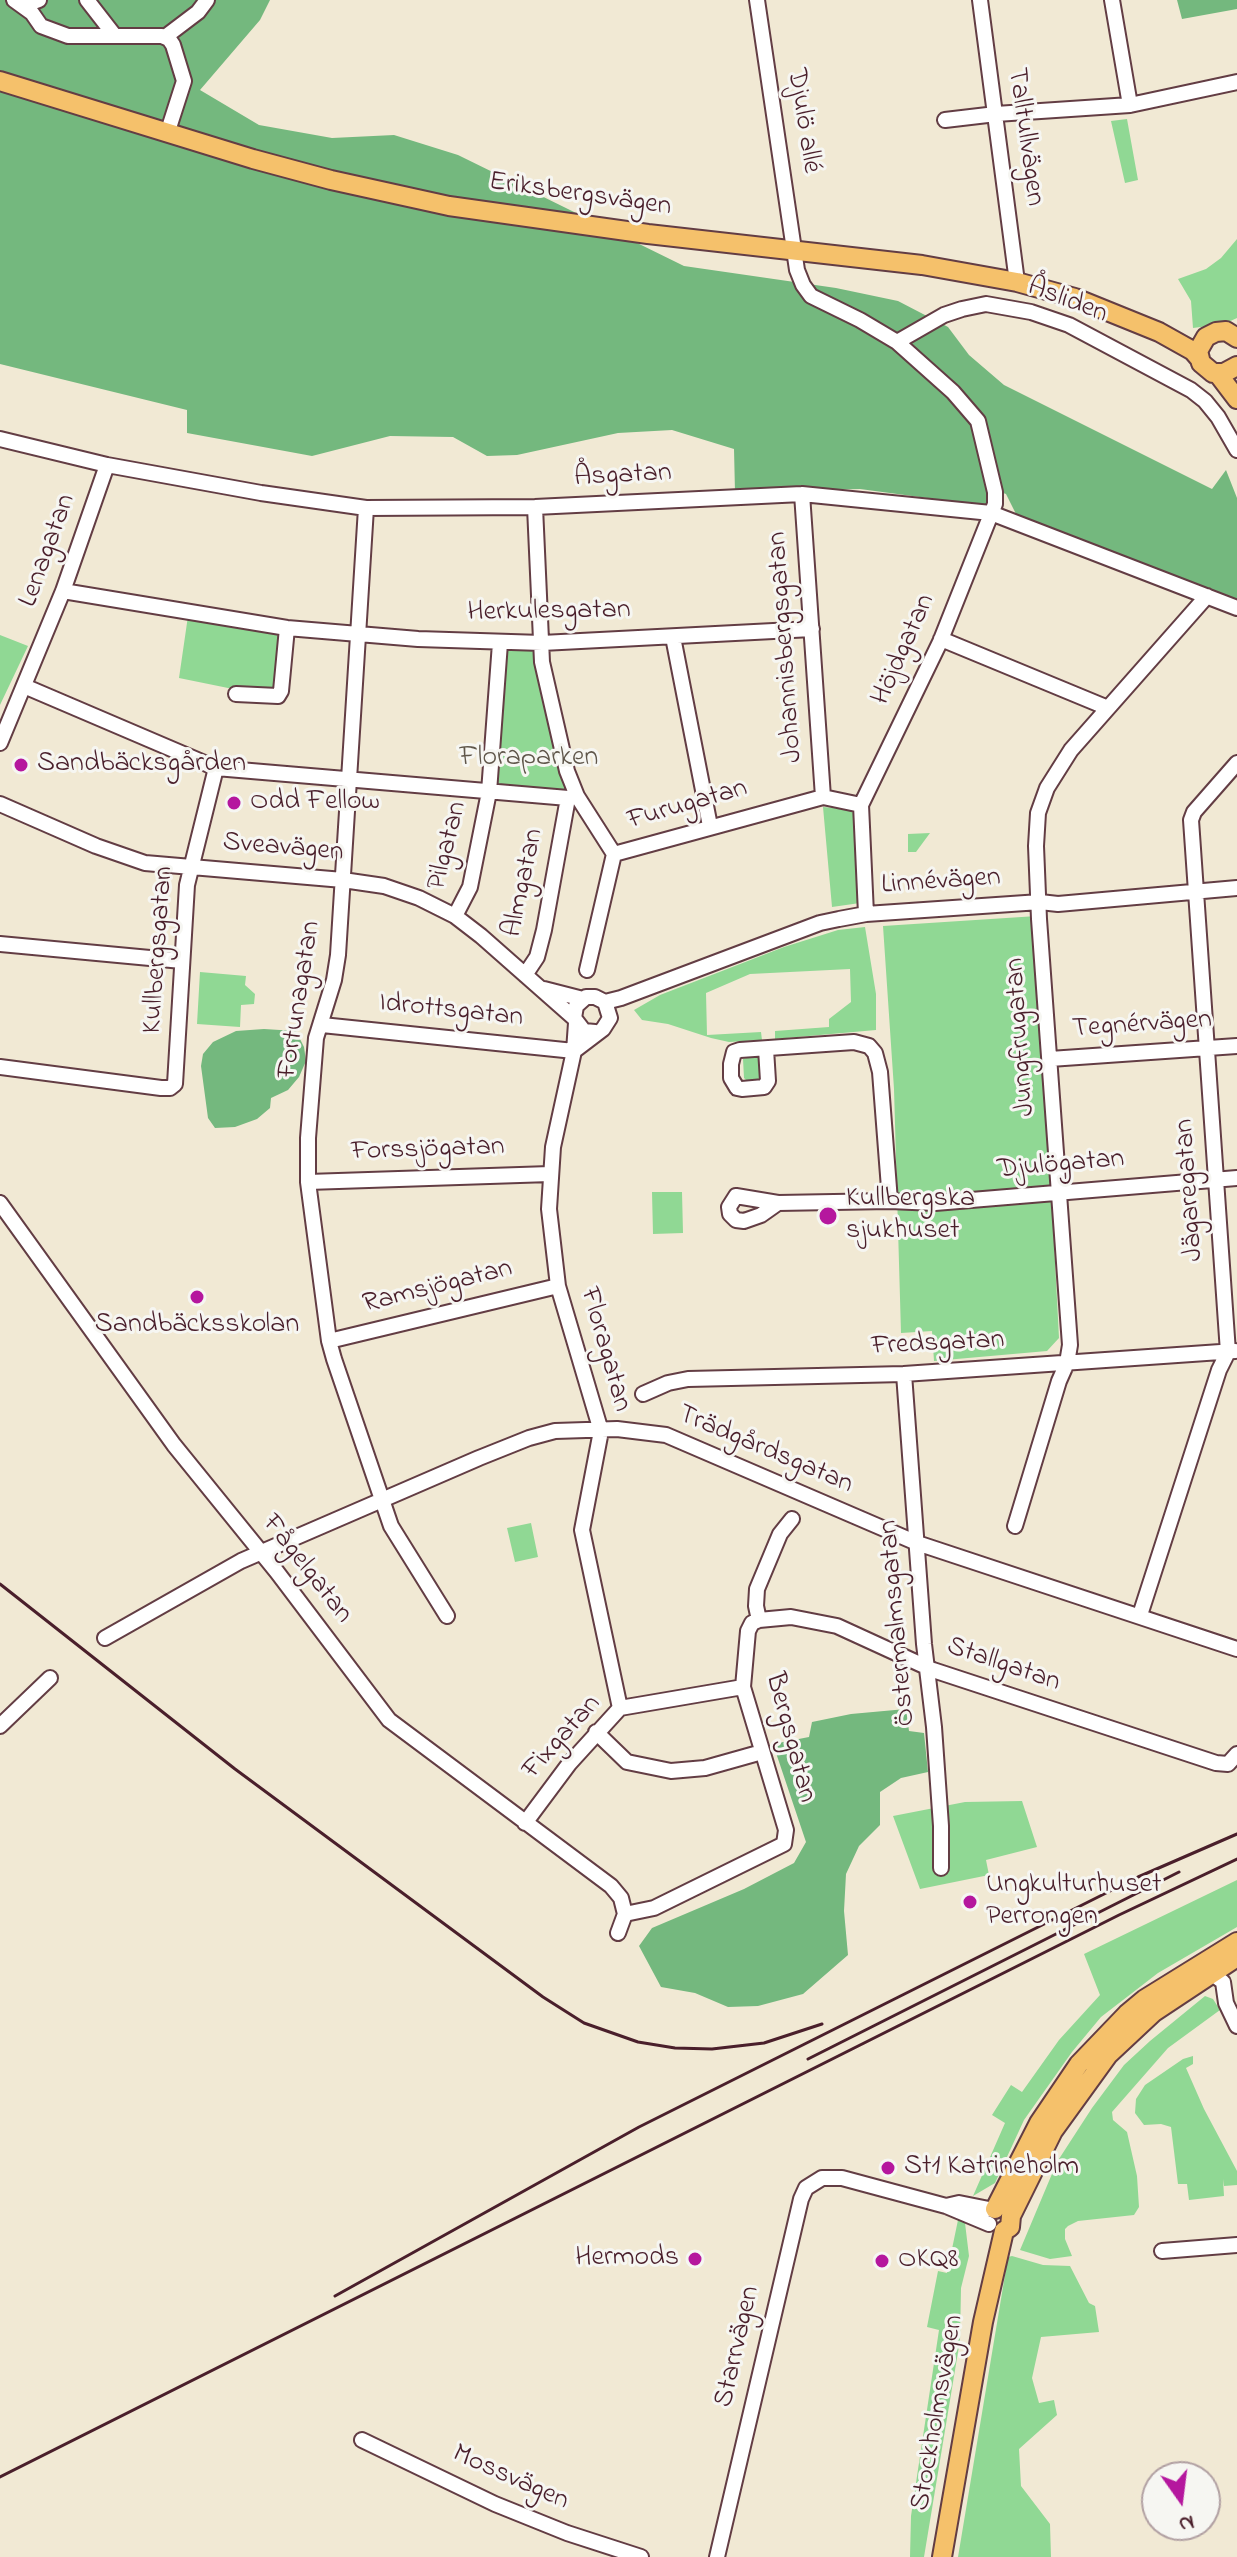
<!DOCTYPE html>
<html>
<head>
<meta charset="utf-8">
<style>
	body { margin:0 }
	#map { position:relative; width:1237px; height:2557px; overflow:hidden; background:#f1e9d4; font-family:"Indie Flower",sans-serif }
	canvas { display:block }
	.north { position:absolute; left:1141px; top:2461px; width:80px; height:80px; box-sizing:border-box; background:#f6f6f2; border:2px solid #b1a0a2; border-radius:50%; rotate:166deg; font-size:22px; font-weight:700; line-height:32px; text-align:center; color:#4a1f2b }
	.north::after { content:''; display:block; margin:auto; width:28px; height:36px; background:#b5179e; clip-path:polygon(50% 0,100% 100%,50% 72%,0 100%) }
</style>
</head>
<body>
<div id="map">
<canvas width="1237" height="2557"></canvas>
<div class="north">N</div>
</div>
<script>
const g = document.querySelector('canvas').getContext('2d');
g.lineJoin = 'round';
function paint(path, color) { g.fillStyle = color; g.fill(path, 'evenodd'); }
const toPath = rows => new Path2D(rows.map(r => 'M' + r).join(''));
function stroke(path, color, width, dash) { g.strokeStyle = color; g.lineWidth = width; g.lineCap = dash ? 'butt' : 'round'; g.setLineDash(dash || []); g.stroke(path); }
function label(font, color, halo, rows, align = 'center') {
  g.font = font + ' "Indie Flower",sans-serif'; g.lineWidth = 6; g.setLineDash([]); g.textBaseline = 'middle'; g.strokeStyle = halo; g.fillStyle = color; for (const [text, x, y, turn = 0] of rows) {
    g.save(); g.translate(x, y); g.rotate((+turn || 0) * Math.PI / 180); g.textAlign = isNaN(turn) ? turn : align; if (halo) g.strokeText(text, 0, 0); g.fillText(text, 0, 0); g.restore();
  }
}
const green = toPath([
	[1127,119,1138,180,1125,183,1111,121],
	[1237,239,1237,318,1224,324,1193,328,1191,301,1178,279,1206,269,1221,258],
	[188,616,282,632,276,692,233,689,179,678],
	[0,635,28,646,0,705],
	[532,650,538,663,566,789,561,793,497,787,506,651],
	[823,807,846,809,855,812,860,903,832,907],
	[930,833,916,852,908,852,908,834],
	[1037,916,1059,1338,1047,1351,934,1361,932,1331,901,1333,894,1089,883,926],
	[865,927,876,994,876,1030,775,1039,775,1031,829,1027,829,1019,851,1002,850,969,750,974,706,993,707,1035,761,1032,762,1040,729,1042,711,1038,668,1024,642,1020,634,1010,660,995,784,947,838,930],
	[200,972,246,976,245,985,255,994,254,1004,241,1005,240,1027,197,1024],
	[757,1055,761,1057,762,1081,748,1082,744,1078,743,1059],
	[652,1192,682,1192,683,1233,653,1234],
	[531,1523,538,1557,515,1562,507,1528],
	[1022,1801,1037,1847,986,1860,989,1875,920,1889,893,1816,965,1802],
	[1237,1880,1237,1927,1158,1973,1101,2017,1072,2052,1024,2120,995,2183,973,2196,1005,2123,992,2115,1011,2085,1022,2092,1059,2040,1100,1995,1084,1954],
	[1205,1996,1213,1999,1220,2010,1168,2048,1112,2112,1113,2120,1127,2132,1137,2176,1139,2207,1134,2215,1078,2221,1068,2226,1065,2229,1065,2239,1072,2256,1050,2259,1020,2250,1057,2162,1092,2108,1124,2065,1150,2041],
	[1193,2056,1193,2064,1186,2068,1204,2109,1237,2171,1237,2185,1224,2186,1223,2179,1224,2196,1189,2200,1187,2184,1178,2184,1171,2127,1161,2124,1144,2125,1135,2113,1136,2099,1145,2085,1183,2059],
	[958,2220,965,2223,969,2256,961,2288,960,2340,924,2557,910,2557,911,2516,939,2330,927,2327,938,2271,947,2273],
	[1012,2256,1043,2265,1070,2266,1089,2303,1095,2306,1099,2332,1041,2337,1032,2378,1039,2403,1054,2400,1057,2415,1019,2449,1021,2486,1050,2524,1051,2557,958,2557,1008,2257]
]);
const forest = toPath([
	[0,0,270,0,260,20,200,90,259,125,332,138,394,135,458,155,684,266,836,288,898,301,948,327,969,355,1004,385,1212,489,1226,470,1237,498,1237,601,1018,518,1006,494,992,489,987,506,860,489,735,492,734,449,672,430,618,433,517,455,487,456,453,437,390,436,312,456,187,433,187,410,0,364],
	[1177,0,1237,0,1237,9,1182,19],
	[264,1029,296,1031,304,1047,306,1061,299,1077,288,1090,271,1098,270,1108,257,1119,235,1127,215,1128,208,1118,201,1066,203,1054,213,1042,236,1031],
	[906,1709,909,1731,924,1733,928,1772,901,1778,880,1792,880,1825,859,1846,846,1874,844,1911,848,1955,803,1994,758,2006,728,2007,695,1993,661,1987,639,1946,652,1928,744,1889,794,1863,806,1842,773,1744,809,1737,812,1722,851,1714]
]);
const minor = toPath([
	[14,0,32,13,41,26,68,36,162,36,169,39,173,45,184,81,167,134],
	[87,0,115,36],
	[757,0,797,270,803,285,811,296,860,320,897,342,953,392,978,421,995,492,995,504,940,642,861,805,866,914],
	[980,0,1017,282],
	[1112,0,1130,105],
	[23,6,39,0],
	[165,37,198,12,207,0],
	[945,120,996,114,1130,105,1237,82],
	[897,342,944,315,962,309,986,304,1031,312,1069,325,1191,390,1205,401,1218,417,1237,450],
	[0,439,107,465,261,493,366,508,535,507,802,494,991,513,1237,608],
	[802,494,823,797],
	[535,507,542,662,567,771,577,796,614,854,587,970],
	[366,508,338,955,334,980,316,1038,308,1138,308,1182,329,1341,334,1359,391,1526,447,1616],
	[63,591,287,628,418,639,542,643,812,629],
	[673,637,710,826],
	[941,639,1108,708],
	[24,686,216,768,568,798,577,796],
	[236,694,278,696,281,691,287,628],
	[0,743,63,591,107,465],
	[0,804,96,846,145,863,343,880,384,886,419,898,455,916,481,936,574,1018],
	[614,854,823,797,861,805],
	[455,916,470,887,489,792,500,643],
	[0,944,182,961],
	[525,975,537,957,544,930,568,798],
	[544,989,583,999],
	[605,1002,621,998,820,923,839,919,866,914,1040,902,1058,904,1237,888],
	[576,1023,574,1051,553,1147,549,1209,558,1286,601,1431,582,1530,620,1708],
	[322,1025,574,1051],
	[766,1049,768,1081,764,1087,742,1089,737,1088,731,1078,731,1064,734,1052,740,1050,854,1042,869,1046,875,1053,880,1072,890,1201],
	[574,1051,603,1029,610,1018,605,1002,595,997,586,997,576,1006,574,1018,584,1031,595,1032],
	[1050,1059,1237,1046],
	[0,1067,161,1088,170,1088,175,1084,187,885,216,768],
	[308,1182,550,1174],
	[0,1203,174,1445,277,1572,389,1720,611,1886,621,1898,625,1914],
	[778,1203,736,1196,729,1207,730,1214,736,1220,744,1221,761,1215,778,1203,890,1201,935,1203,1237,1178],
	[329,1341,558,1286],
	[904,1374,924,1644,934,1727,941,1826,941,1868],
	[643,1394,668,1383,688,1379,904,1374,1235,1351],
	[1015,1526,1059,1381,1067,1363,1070,1345,1039,919,1036,846,1038,813,1047,788,1071,750,1207,596],
	[1140,1615,1219,1370,1228,1352,1191,820,1194,812,1237,763],
	[759,1620,756,1606,757,1589,780,1534,792,1519],
	[105,1638,241,1561,479,1458,529,1438,555,1431,617,1429,666,1435,917,1543,1237,1649],
	[0,1726,50,1678],
	[596,1732,627,1762,671,1771,705,1768,762,1752],
	[525,1823,569,1764,620,1708,743,1687],
	[618,1933,625,1914,654,1908,784,1844,786,1830,743,1687,748,1631,752,1623,759,1620,791,1617,837,1626,933,1670,1216,1763,1228,1764,1237,1754],
	[1211,1973,1223,1982,1226,2003,1237,2026],
	[946,2206,959,2203,994,2210],
	[1162,2251,1237,2245],
	[362,2440,495,2504,567,2533,641,2557],
	[717,2557,801,2199,806,2188,822,2178,842,2178,946,2206,989,2224]
]);
const major = toPath([
	[0,81,253,159,331,180,449,206,648,234,922,265,1017,282,1075,298,1159,332,1193,351,1199,358],
	[1237,338,1226,331,1216,332,1206,337,1198,351,1201,363,1213,373,1224,373,1237,366],
	[1218,374,1237,399],
	[995,2209,1039,2123,1079,2064,1127,2014,1145,1999,1237,1942],
	[1004,2231,1010,2227,1011,2216,1053,2131,1108,2055,1154,2012,1237,1957],
	[942,2557,983,2322,1004,2231]
]);
const rail = toPath([
	[0,1584,235,1769,543,1997,584,2023,638,2042,675,2048,712,2049,764,2043,822,2024],
	[808,2059,1179,1872],
	[335,2296,639,2127,1138,1877,1237,1834],
	[0,2477,1119,1915,1237,1859]
]);
const markers = [
	[21,765,8,"#b5179e"],
	[234,803,8,"#b5179e"],
	[828,1216,10,"#b5179e"],
	[197,1297,8,"#b5179e"],
	[970,1902,8,"#b5179e"],
	[888,2168,8,"#b5179e"],
	[695,2259,8,"#b5179e"],
	[882,2261,8,"#b5179e"]
];
const streetNames = [
	["Djulö allé",802,121,81],
	["Talltullvägen",1024,137,82],
	["Eriksbergsvägen",580,196,8],
	["Åsliden",1067,302,21],
	["Åsgatan",623,477,-3],
	["Lenagatan",49,551,-70],
	["Herkulesgatan",549,613,-1],
	["Johannisbergsgatan",787,647,-94],
	["Höjdgatan",905,650,-66],
	["Furugatan",688,806,-16],
	["Pilgatan",449,846,-76],
	["Sveavägen",283,849,5],
	["Almgatan",525,883,-78],
	["Linnévägen",941,883,-4],
	["Kullbergsgatan",160,950,-86],
	["Fortunagatan",301,1000,-81],
	["Idrottsgatan",451,1012,6],
	["Tegnérvägen",1142,1026,-4],
	["Jungfrugatan",1022,1037,-94],
	["Forssjögatan",428,1151,-2],
	["Djulögatan",1061,1166,-5],
	["Jägaregatan",1191,1190,-94],
	["Ramsjögatan",438,1288,-14],
	["Fredsgatan",938,1345,-3],
	["Floragatan",604,1350,74],
	["Trädgårdsgatan",765,1451,23],
	["Fågelgatan",306,1570,52],
	["Östermalmsgatan",899,1623,-95],
	["Stallgatan",1003,1666,19],
	["Fixgatan",563,1738,-48],
	["Bergsgatan",789,1738,75],
	["Starrvägen",739,2347,-77],
	["Stockholmsvägen",939,2413,-80],
	["Mossvägen",510,2479,24]
];
const parkNames = [
	["Floraparken",529,759]
];
const poiNames = [
	["Sandbäcksgården",37,765],
	["Odd Fellow",250,803],
	["Kullbergska",846,1200],
	["sjukhuset",846,1232],
	["Sandbäcksskolan",197,1326,"center"],
	["Ungkulturhuset",986,1886],
	["Perrongen",986,1918],
	["St1 Katrineholm",904,2168],
	["Hermods",679,2259,"right"],
	["OKQ8",898,2261]
];
paint(green, '#90d894');
paint(forest, '#74b87e');
stroke(minor, '#633d44', 18);
stroke(major, '#633d44', 22);
stroke(minor, '#fff', 14);
stroke(major, '#f5c16b', 18);
stroke(rail, '#4a1f2b', 3);
for (const [x, y, r, color] of markers) { const dot = new Path2D(); dot.arc(x, y, r, 0, 2 * Math.PI); g.fillStyle = color; g.fill(dot); stroke(dot, '#f6f6f2', 3); }
label('28px', '#4a1f2b', '#f6f6f2', streetNames);
label('28px', '#5f564a', '#f6f6f2', parkNames);
label('28px', '#4a1f2b', '#f6f6f2', poiNames, 'left');
</script>
</body>
</html>
